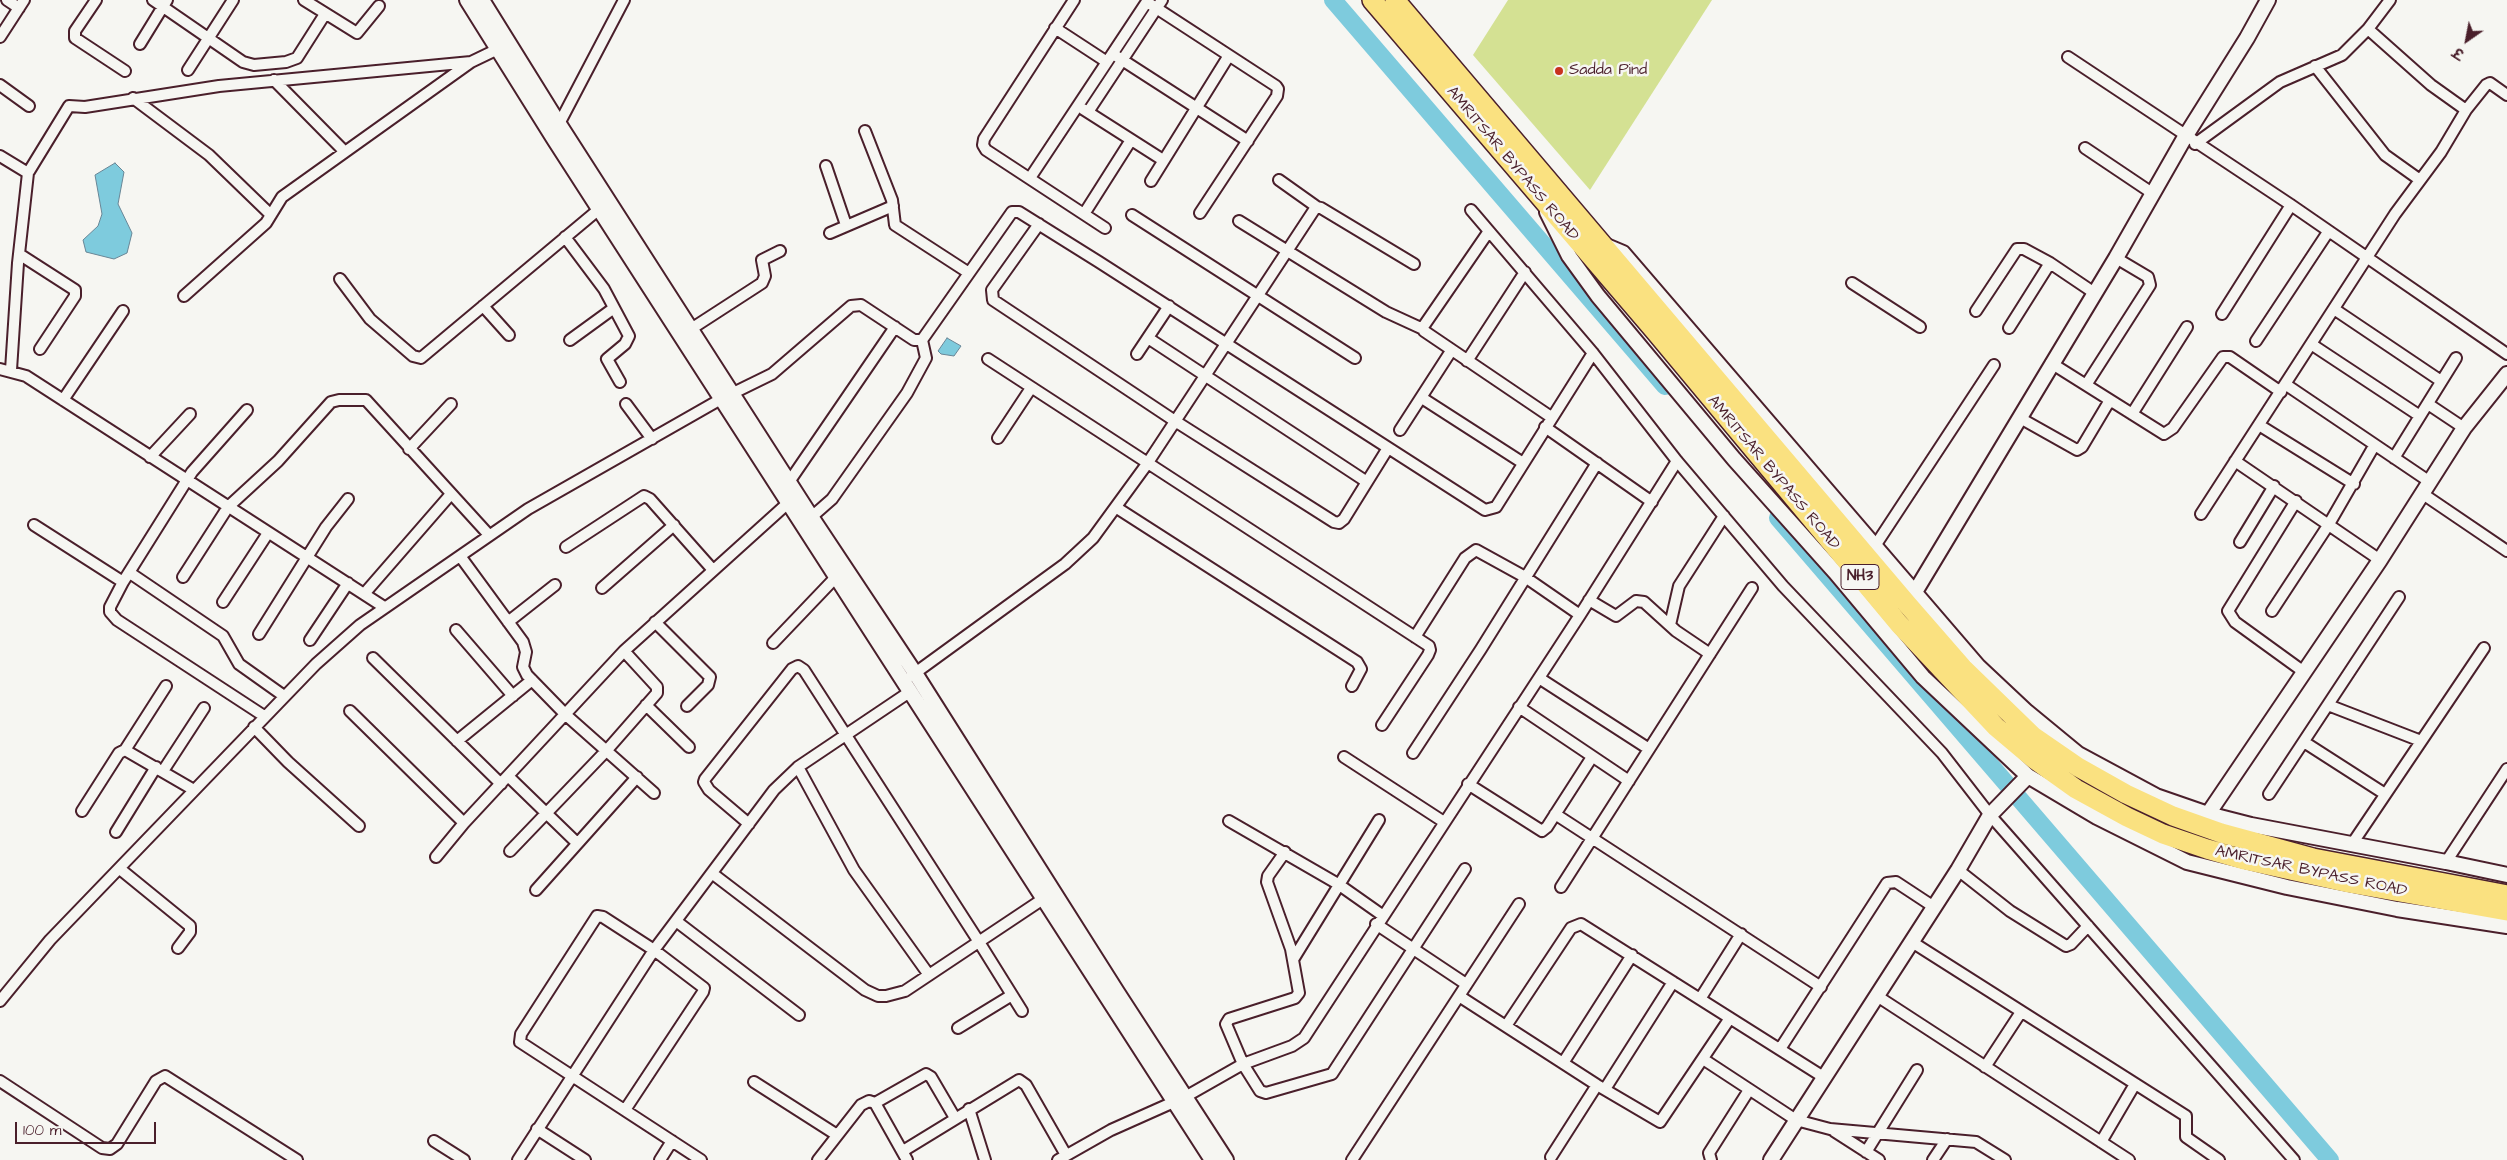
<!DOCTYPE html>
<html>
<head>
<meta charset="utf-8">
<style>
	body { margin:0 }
	#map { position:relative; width:2507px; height:1160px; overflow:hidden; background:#f6f6f2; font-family:"Architects Daughter","Playpen Sans Deva",sans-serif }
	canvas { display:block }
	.north { position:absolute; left:2442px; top:15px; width:50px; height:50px; -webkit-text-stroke:4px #f6f6f2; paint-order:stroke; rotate:213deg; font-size:14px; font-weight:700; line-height:20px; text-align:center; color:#4a1f2b }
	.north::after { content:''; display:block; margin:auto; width:18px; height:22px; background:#4a1f2b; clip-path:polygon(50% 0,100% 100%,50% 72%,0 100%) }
	.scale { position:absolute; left:15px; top:1122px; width:141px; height:22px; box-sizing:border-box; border:2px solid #4a1f2b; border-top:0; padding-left:6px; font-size:15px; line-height:18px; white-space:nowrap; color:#4a1f2b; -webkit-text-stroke:4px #f6f6f2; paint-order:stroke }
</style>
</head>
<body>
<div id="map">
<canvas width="2507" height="1160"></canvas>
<div class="north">उ</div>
<div class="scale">100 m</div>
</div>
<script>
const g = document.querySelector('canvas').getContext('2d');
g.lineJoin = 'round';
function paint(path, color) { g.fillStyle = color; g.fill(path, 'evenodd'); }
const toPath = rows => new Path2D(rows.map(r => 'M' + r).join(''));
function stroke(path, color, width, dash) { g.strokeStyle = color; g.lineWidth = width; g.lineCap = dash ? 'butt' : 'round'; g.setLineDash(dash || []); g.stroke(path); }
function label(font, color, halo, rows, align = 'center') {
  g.font = font + ' "Architects Daughter",sans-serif'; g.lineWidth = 5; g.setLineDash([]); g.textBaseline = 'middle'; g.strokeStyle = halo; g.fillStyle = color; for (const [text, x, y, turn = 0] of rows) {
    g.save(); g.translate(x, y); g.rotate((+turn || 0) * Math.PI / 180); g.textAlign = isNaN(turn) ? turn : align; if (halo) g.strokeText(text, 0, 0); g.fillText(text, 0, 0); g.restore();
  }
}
const green = toPath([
	[1508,0,1712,0,1590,190,1473,55]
]);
const water = toPath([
	[115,163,124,172,118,204,132,233,127,253,114,259,86,252,83,240,98,226,102,214,95,175,115,163],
	[947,338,961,346,954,356,941,354,938,351,947,338]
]);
const river = toPath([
	[1333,0,1665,386],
	[1778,518,2330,1160]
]);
const street = toPath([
	[7,0,19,8],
	[96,0,75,31,75,38,125,71],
	[153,0,243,62,254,65,286,62,297,58,325,14],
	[304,0,357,33,379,6],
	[1074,0,984,139,983,145,986,150,1105,228],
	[1147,2,1276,86,1278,89,1277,96,1200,213],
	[1055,28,1107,62],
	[2368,29,2431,85,2466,110],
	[0,37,24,0],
	[140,44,167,0],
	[1113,54,1248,141],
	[2068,57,2291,205,2507,354],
	[2315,66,2385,155,2420,180],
	[188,70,233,0],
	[274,80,345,152],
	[0,85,29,106],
	[133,98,209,155,271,215],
	[1083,109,1163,160],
	[1088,112,1162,0],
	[559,124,624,0],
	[865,131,892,200,895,225,969,273],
	[2195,144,2280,82,2342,55,2368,29,2390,0],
	[2085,148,2152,193],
	[0,156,28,173],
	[826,166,846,225],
	[1030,178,1148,0],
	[1279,180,1317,207],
	[1151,181,1228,57],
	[1471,210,1593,353,1677,461,1783,586,1942,753,1990,815,2294,1160],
	[1084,214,1131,140],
	[1132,215,1355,358],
	[1239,221,1386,312,1423,329],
	[1039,224,992,290,993,300,1175,421,1334,522,1339,523,1344,519,1388,448],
	[1489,231,1423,327,1424,331,1551,417],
	[830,233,893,206],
	[565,237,604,289,629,336,625,344,607,359,620,382],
	[19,254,75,290,75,296,40,349],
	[340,279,370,319,413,356,421,358,604,205],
	[1852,283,1920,327],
	[184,296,266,223,282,197,471,62,498,49],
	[483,306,509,335],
	[2334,309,2441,381],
	[1976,311,2017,249,2024,249,2050,263,2093,292],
	[2222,314,2291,205],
	[2009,328,2050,263],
	[691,329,762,283,765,276,762,260,780,251],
	[1148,338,1367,482],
	[570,340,614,308],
	[2256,341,2328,232],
	[2311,344,2420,416,2456,358],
	[1137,354,1169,306],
	[988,359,1429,646,1430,650,1428,655,1382,725],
	[1467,361,1525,272],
	[2051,363,2164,434,2173,428,2223,357,2230,357,2281,392],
	[0,369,26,376,384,607],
	[11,370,18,263,28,173,69,106,85,107,219,86,471,62],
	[2285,384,2430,482],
	[2086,385,2150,285,2148,277,2116,258],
	[1422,398,1523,463],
	[63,400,123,311],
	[626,404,652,439],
	[2428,404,2464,428],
	[247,410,192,472,123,582,110,607,110,612,117,620,264,716],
	[2132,414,2187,327],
	[2020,418,2077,450,2082,447,2110,400],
	[2259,425,2354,484],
	[1545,427,1652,502],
	[1400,430,1451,351],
	[998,438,1031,388],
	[409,449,451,404],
	[150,457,190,414],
	[2394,458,2420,416],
	[2235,461,2380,560],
	[789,482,895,327],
	[2423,494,2507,551],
	[2296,501,2228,611,2235,622,2304,672],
	[1117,508,1357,662,1361,669,1352,686],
	[2201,514,2395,214,2441,152,2466,110,2486,85,2490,83,2507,95],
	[807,521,832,499,907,393,926,358,922,340],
	[34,525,123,582],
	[2240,542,2274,486],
	[1875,546,1994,365],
	[566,547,644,496,650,499,713,570],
	[460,556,523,642,526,652,523,667,527,675,566,715,654,793],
	[130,573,223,636,239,664,284,696],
	[183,577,228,507,278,461,331,402,339,400,366,400,489,535],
	[602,588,674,525],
	[364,594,451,494],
	[1589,600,1616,616,1636,601,1644,602,1676,631,1710,654],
	[223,602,268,533],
	[2272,611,2329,524,2374,446],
	[508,622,555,585],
	[655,622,710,677,708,685,687,706],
	[1670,625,1679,586,1724,516],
	[456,630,513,696],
	[259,634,326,527,348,499],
	[1415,637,1465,558,1476,550,1525,577,1580,615],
	[310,640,348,583],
	[773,643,836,577],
	[373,658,501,784],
	[911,676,1065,564,1093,538,1147,464,1316,207,1321,208,1414,264],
	[1539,678,1649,749],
	[646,705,689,747],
	[2328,705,2421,741],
	[1519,707,1629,781],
	[350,711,464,823],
	[254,727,288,762,359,826],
	[457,741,532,680],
	[2304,742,2385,794],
	[125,750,166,686],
	[1413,753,1481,649,1597,463],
	[1344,757,1444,822],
	[798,767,854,870,929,975],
	[163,771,204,708],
	[508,776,577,843],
	[1468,784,1542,831,1547,827,1592,757],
	[2269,794,2399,597],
	[82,811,119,753,125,750,194,790],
	[1555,814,1821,987],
	[1229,821,1338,884,1382,915],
	[749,824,709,790,704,782,705,779,792,669,798,666,804,670,979,942,1022,1011],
	[116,832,156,767],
	[2352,844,2484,648],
	[510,851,607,750,657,693,657,687,624,651],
	[1285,852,1268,876,1267,882,1291,949,1299,993,1295,998,1229,1019,1226,1024,1243,1064,1260,1091,1266,1093,1332,1074,1465,869],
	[436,857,464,823,624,651,788,503],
	[2446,862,2507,769],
	[120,869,190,926,190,932,178,948],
	[1958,870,2010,911,2066,946,2071,944,2088,926],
	[713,874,865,990,878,996,886,996,905,991,1049,895],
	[1561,887,1752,588],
	[536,890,637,777],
	[676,921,799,1015],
	[1376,924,1466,984],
	[1912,942,2186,1116,2186,1137,2219,1160],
	[1294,958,1379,820],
	[1459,996,1597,1085,1660,1122,1730,1018],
	[1877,996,2129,1160],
	[1700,999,1741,934],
	[0,1001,50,940,316,664,360,625,528,509,721,399,772,374,851,306,861,305,914,340,922,340,1012,212,1019,212,1099,262,1485,510,1496,507,1593,353],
	[1506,1026,1571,928,1581,924,1825,1078],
	[958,1028,1012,995],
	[1780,1049,1887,883,1896,882,1934,907],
	[1703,1059,1796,1120,1830,1129,1976,1142,2005,1160],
	[1563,1063,1632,955],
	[1985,1067,2021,1012],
	[0,1081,102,1148,110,1149,117,1144,156,1081,165,1076,297,1160],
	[754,1082,837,1135],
	[1605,1089,1673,982],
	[875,1103,926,1074,931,1077,955,1118],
	[969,1109,985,1160],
	[625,1110,703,992,704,988,654,950,603,917,597,916,521,1034,520,1042,701,1160],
	[537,1129,585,1160],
	[1834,1131,1879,1160],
	[434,1141,464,1160],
	[2101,1142,2135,1084],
	[903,1151,1019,1080,1026,1085,1066,1155],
	[1866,1152,1917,1070],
	[1551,1157,1597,1085],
	[518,1160,654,950,774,790,798,767,911,691],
	[660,1160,672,1141],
	[818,1160,861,1105,869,1101,875,1103,907,1160],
	[1058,1160,1111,1130,1185,1097,1243,1064,1292,1046,1304,1038,1580,615,1677,461],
	[1352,1160,1519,904],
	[1711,1160,1709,1153,1749,1090],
	[1933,1160,1947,1139]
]);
const secondary = toPath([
	[467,0,554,139,1212,1160],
	[482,0,559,124,812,518,915,673,1117,992,1226,1160],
	[1547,212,1569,256,1598,296,1734,459,1835,572,1923,677,2028,776,2097,817,2187,862,2287,887,2397,909,2507,926],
	[1604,245,1623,253,1978,666,2027,712,2078,754,2156,796,2208,814,2251,825,2446,862,2507,875],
	[1915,592,2116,258,2185,137,2247,38,2268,0],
	[2208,814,2380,560,2464,428,2507,374],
	[1771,1160,1958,870,1990,815,2028,776]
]);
const highway = toPath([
	[1372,0,1655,331,1899,624,1996,727,2034,759,2076,789,2127,817,2163,834,2207,849,2245,860,2349,883,2507,911],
	[1395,0,1908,605,1963,668,2033,736,2078,767,2126,794,2173,816,2221,833,2313,858,2507,895]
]);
const markers = [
	[1559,71,5,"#c8321e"]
];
const shields = [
	[1860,577,38]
];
const shieldNames = [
	["NH3",1860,577]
];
const poiNames = [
	["Sadda Pind",1569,71]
];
const streetNames = [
	["AMRITSAR BYPASS ROAD",1512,164,50],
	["AMRITSAR BYPASS ROAD",1773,473,50],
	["AMRITSAR BYPASS ROAD",2311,872,12]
];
paint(green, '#d4e193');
paint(water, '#7ecbdd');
stroke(water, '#698696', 1);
stroke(river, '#7ecbdd', 18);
stroke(street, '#4a1f2b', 14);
stroke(secondary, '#4a1f2b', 18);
stroke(highway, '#4a1f2b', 22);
stroke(street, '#f6f6f2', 10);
stroke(secondary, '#f6f6f2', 14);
stroke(highway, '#fae180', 19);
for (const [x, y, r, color] of markers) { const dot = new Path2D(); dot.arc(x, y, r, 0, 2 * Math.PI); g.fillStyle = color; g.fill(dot); stroke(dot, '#f6f6f2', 2); }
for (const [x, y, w] of shields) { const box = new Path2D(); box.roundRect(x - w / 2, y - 12.5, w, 25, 4); g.fillStyle = '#f6f6f2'; g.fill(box); stroke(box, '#4a1f2b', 1); }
label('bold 15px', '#4a1f2b', null, shieldNames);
label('16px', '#4a1f2b', '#f6f6f2', poiNames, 'left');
label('16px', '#4a1f2b', '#f6f6f2', streetNames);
</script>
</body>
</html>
